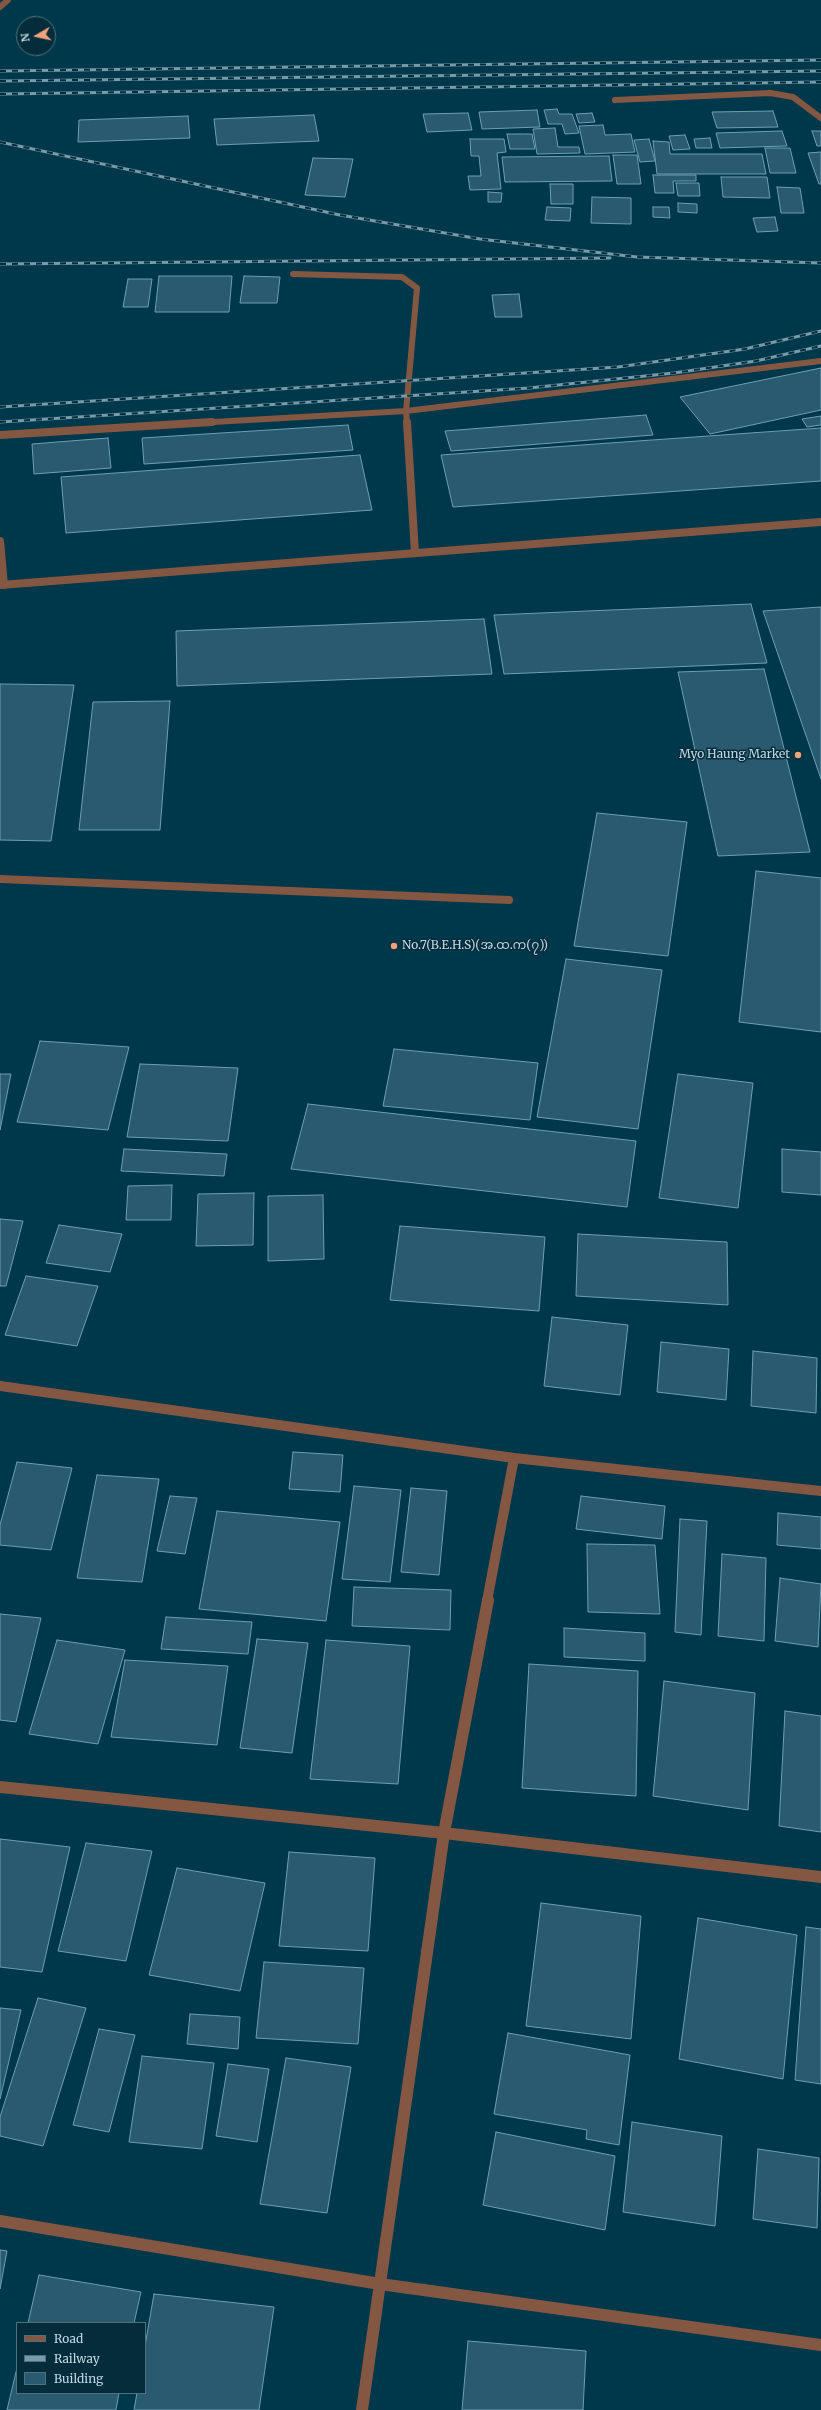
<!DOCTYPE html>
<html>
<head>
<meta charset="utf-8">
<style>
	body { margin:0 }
	#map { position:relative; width:821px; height:2410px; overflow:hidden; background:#00384b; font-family:Merriweather,serif }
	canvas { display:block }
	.legend { position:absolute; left:16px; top:2322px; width:130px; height:72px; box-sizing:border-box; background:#052c3b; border:1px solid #4f707e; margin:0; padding:5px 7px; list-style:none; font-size:12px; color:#bfd7e3 }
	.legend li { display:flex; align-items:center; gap:8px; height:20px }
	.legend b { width:20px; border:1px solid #4f707e }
	.north { position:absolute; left:16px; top:16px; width:40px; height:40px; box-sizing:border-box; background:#052c3b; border:1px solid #4f707e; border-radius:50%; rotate:261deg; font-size:11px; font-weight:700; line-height:16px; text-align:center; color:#bfd7e3 }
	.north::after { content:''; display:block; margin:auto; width:14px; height:18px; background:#f0a27a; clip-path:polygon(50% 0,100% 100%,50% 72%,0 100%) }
</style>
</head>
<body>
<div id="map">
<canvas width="821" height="2410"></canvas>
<ul class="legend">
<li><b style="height:5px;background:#835741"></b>Road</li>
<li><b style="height:5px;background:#779baa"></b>Railway</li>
<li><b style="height:11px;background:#295a6f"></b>Building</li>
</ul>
<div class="north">N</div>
</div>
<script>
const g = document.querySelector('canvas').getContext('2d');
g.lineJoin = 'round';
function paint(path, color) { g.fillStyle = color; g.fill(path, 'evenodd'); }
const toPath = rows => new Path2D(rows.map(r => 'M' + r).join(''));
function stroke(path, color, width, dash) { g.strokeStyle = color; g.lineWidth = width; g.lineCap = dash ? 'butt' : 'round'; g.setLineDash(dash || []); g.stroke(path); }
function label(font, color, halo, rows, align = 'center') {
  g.font = font + ' Merriweather,"Noto Sans Myanmar",serif'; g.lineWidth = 3; g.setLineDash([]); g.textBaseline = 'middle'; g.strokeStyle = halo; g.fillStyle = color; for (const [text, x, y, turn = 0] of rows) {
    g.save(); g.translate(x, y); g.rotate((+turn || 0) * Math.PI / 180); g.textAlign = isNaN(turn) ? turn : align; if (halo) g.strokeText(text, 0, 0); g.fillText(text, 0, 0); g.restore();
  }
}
const building = toPath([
	[557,109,559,114,572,114,579,133,565,134,562,124,548,124,544,110,557,109],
	[537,110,540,127,482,129,479,112,537,110],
	[773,111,778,127,717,128,712,112,773,111],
	[468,113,472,130,427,132,423,114,468,113],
	[592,113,595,122,579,123,576,114,592,113],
	[314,115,319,141,217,145,214,119,314,115],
	[188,116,190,138,78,142,79,120,188,116],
	[603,125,605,135,631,134,635,152,585,154,579,126,603,125],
	[555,128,558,147,579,147,580,153,537,154,533,129,555,128],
	[782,131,787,146,720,148,716,133,782,131],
	[812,131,821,131,821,146,817,146,812,131],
	[507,134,532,134,535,149,510,149,507,134],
	[685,135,690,149,673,150,669,136,685,135],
	[710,138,712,148,696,148,694,139,710,138],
	[470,139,504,139,506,152,497,153,501,189,470,190,468,176,481,176,479,156,471,156,470,139],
	[649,139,655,161,640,162,634,140,649,139],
	[653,141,669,142,670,154,762,154,766,174,657,174,653,141],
	[765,148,790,148,796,173,770,173,765,148],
	[821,152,821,184,819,184,808,153,821,152],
	[613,155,637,155,641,184,617,184,613,155],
	[609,156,612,181,505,182,502,157,609,156],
	[313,158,353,159,345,197,305,195,313,158],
	[653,175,696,175,696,181,673,181,674,193,655,193,653,175],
	[721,177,767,177,770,198,723,197,721,177],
	[676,183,699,183,700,196,678,196,676,183],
	[550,184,573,184,573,204,551,204,550,184],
	[777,187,800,188,804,213,781,213,777,187],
	[488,192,502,193,501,202,488,202,488,192],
	[592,197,631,198,631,224,591,223,592,197],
	[678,203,697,204,697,213,678,212,678,203],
	[547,207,571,208,570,221,545,220,547,207],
	[653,207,669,207,670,218,653,217,653,207],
	[775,217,778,231,757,232,753,218,775,217],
	[159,276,232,276,229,312,155,312,159,276],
	[244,276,280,277,277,303,240,303,244,276],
	[128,279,152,279,148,307,123,307,128,279],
	[519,294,522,317,495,317,492,295,519,294],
	[821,368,821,410,710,434,680,397,821,368],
	[646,415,653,435,451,451,445,431,646,415],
	[821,416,821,425,807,427,802,419,821,416],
	[348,425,353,450,144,464,142,438,348,425],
	[821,428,821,481,453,507,441,455,821,428],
	[108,438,111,468,34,474,32,444,108,438],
	[360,455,372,510,66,533,61,477,360,455],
	[751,604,767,663,504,674,494,615,751,604],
	[821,607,821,779,763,611,821,607],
	[484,619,492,674,177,686,176,631,484,619],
	[764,669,810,852,718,856,678,672,764,669],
	[0,684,74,685,51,841,0,840,0,684],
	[170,701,160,830,79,830,93,702,170,701],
	[597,813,687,822,668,956,574,946,597,813],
	[756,871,821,878,821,1032,739,1022,756,871],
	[566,959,662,970,638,1129,537,1117,566,959],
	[40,1041,129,1047,108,1130,17,1122,40,1041],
	[394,1049,538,1063,530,1120,383,1106,394,1049],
	[140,1064,238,1068,228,1141,127,1137,140,1064],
	[0,1074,11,1074,0,1130,0,1074],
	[678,1074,753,1083,738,1208,659,1198,678,1074],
	[308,1104,636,1141,627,1207,291,1169,308,1104],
	[124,1149,227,1154,224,1176,121,1171,124,1149],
	[782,1149,821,1152,821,1195,782,1192,782,1149],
	[172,1185,171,1220,126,1220,128,1186,172,1185],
	[254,1193,253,1245,196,1246,198,1194,254,1193],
	[323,1195,324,1259,268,1261,268,1196,323,1195],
	[0,1219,23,1221,6,1286,0,1286,0,1219],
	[59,1225,122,1234,110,1272,46,1263,59,1225],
	[400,1226,545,1237,539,1311,390,1300,400,1226],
	[578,1234,727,1242,728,1305,576,1296,578,1234],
	[26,1276,98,1286,77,1346,5,1335,26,1276],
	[552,1317,628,1325,620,1395,544,1386,552,1317],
	[661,1342,729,1349,726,1400,657,1392,661,1342],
	[753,1351,817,1358,816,1413,751,1406,753,1351],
	[293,1452,343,1455,340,1492,289,1489,293,1452],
	[17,1462,72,1468,51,1550,0,1545,0,1525,17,1462],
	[97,1475,159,1479,142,1582,77,1578,97,1475],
	[354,1486,401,1490,390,1582,342,1579,354,1486],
	[411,1488,447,1491,439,1575,401,1572,411,1488],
	[170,1496,197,1498,185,1554,157,1551,170,1496],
	[581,1496,665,1506,662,1539,576,1529,581,1496],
	[217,1511,340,1522,326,1621,199,1609,217,1511],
	[778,1513,821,1517,821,1549,777,1545,778,1513],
	[680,1519,707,1521,701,1635,675,1632,680,1519],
	[587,1544,655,1545,660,1614,588,1612,587,1544],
	[722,1554,766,1558,764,1641,718,1636,722,1554],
	[780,1578,821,1584,818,1647,775,1641,780,1578],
	[354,1587,451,1590,450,1630,352,1626,354,1587],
	[0,1614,41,1618,16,1722,0,1720,0,1614],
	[166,1617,252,1622,248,1654,161,1649,166,1617],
	[564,1628,645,1633,645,1661,564,1657,564,1628],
	[257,1639,308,1643,292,1753,240,1748,257,1639],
	[57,1640,125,1650,98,1744,29,1734,57,1640],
	[326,1640,410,1646,398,1784,310,1779,326,1640],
	[125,1660,228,1666,217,1745,111,1737,125,1660],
	[529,1664,638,1671,636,1796,522,1788,529,1664],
	[664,1681,755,1693,748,1810,653,1796,664,1681],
	[785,1711,821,1716,821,1832,779,1826,785,1711],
	[0,1839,70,1847,42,1972,0,1967,0,1839],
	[86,1843,152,1851,126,1961,58,1951,86,1843],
	[289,1852,375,1858,368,1951,279,1946,289,1852],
	[177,1868,265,1883,240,1991,149,1975,177,1868],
	[541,1903,641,1916,631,2039,526,2026,541,1903],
	[698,1918,797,1935,783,2079,679,2059,698,1918],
	[806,1927,821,1929,821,2084,795,2080,806,1927],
	[264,1962,364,1968,358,2044,256,2038,264,1962],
	[38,1998,86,2008,43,2146,0,2136,0,2117,38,1998],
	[0,2008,21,2010,0,2099,0,2008],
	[190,2014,240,2017,238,2049,187,2044,190,2014],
	[99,2029,135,2035,109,2132,73,2125,99,2029],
	[508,2033,630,2055,619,2145,586,2139,587,2130,494,2114,508,2033],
	[142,2056,214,2063,202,2149,129,2142,142,2056],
	[286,2058,351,2067,327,2213,260,2204,286,2058],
	[228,2064,269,2069,257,2142,216,2136,228,2064],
	[632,2122,722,2136,715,2226,623,2212,632,2122],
	[496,2132,615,2156,605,2230,483,2205,496,2132],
	[758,2149,819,2158,817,2228,753,2219,758,2149],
	[0,2250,7,2251,0,2289,0,2250],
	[39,2275,141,2292,134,2323,28,2323,39,2275],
	[154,2294,274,2307,259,2410,134,2410,137,2393,145,2393,145,2346,154,2294],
	[468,2341,586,2351,583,2410,462,2410,468,2341],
	[17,2368,17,2393,119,2393,116,2410,7,2410,17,2368]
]);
const serviceFar1 = toPath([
	[196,423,406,411,417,288,402,277,293,274],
	[407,423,406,411,821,361]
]);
const service = toPath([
	[407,422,415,553],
	[0,435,212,422],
	[0,541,4,585],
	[0,879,509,900]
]);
const minorFar3 = toPath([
	[0,7,8,0],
	[615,100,770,93,793,97,821,118]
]);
const minorFar2 = toPath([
	[0,585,821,522]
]);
const minorFar1 = toPath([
	[0,1386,514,1458,821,1491],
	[487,1601,514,1458]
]);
const minor = toPath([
	[0,1787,444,1833,821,1877],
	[0,2221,380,2284,821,2345],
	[362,2410,444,1833,488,1600]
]);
const rail = toPath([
	[0,71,821,60],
	[0,81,821,71],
	[0,94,821,82],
	[0,142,340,215,480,239,637,257,821,263],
	[0,264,610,258],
	[0,407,618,367,745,349,821,331],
	[0,422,529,388,674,373,756,361,821,346]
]);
const markers = [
	[798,755,4,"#f0a27a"],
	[394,946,4,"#f0a27a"]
];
const poiNames = [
	["Myo Haung Market",790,755],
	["No.7(B.E.H.S)(အ.ထ.က(၇))",402,946,"left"]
];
paint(building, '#295a6f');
stroke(building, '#6d9eb5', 1);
stroke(serviceFar1, '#835741', 6);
stroke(service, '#835741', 8);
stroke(minorFar3, '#835741', 6);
stroke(minorFar2, '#835741', 8);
stroke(minorFar1, '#835741', 10);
stroke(minor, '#835741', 12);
stroke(rail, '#779baa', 3);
stroke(rail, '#052c3b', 2, [6]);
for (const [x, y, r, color] of markers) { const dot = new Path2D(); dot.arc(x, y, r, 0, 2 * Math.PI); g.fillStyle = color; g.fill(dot); stroke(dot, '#052c3b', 1.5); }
label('12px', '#bfd7e3', '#052c3b', poiNames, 'right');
</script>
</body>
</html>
